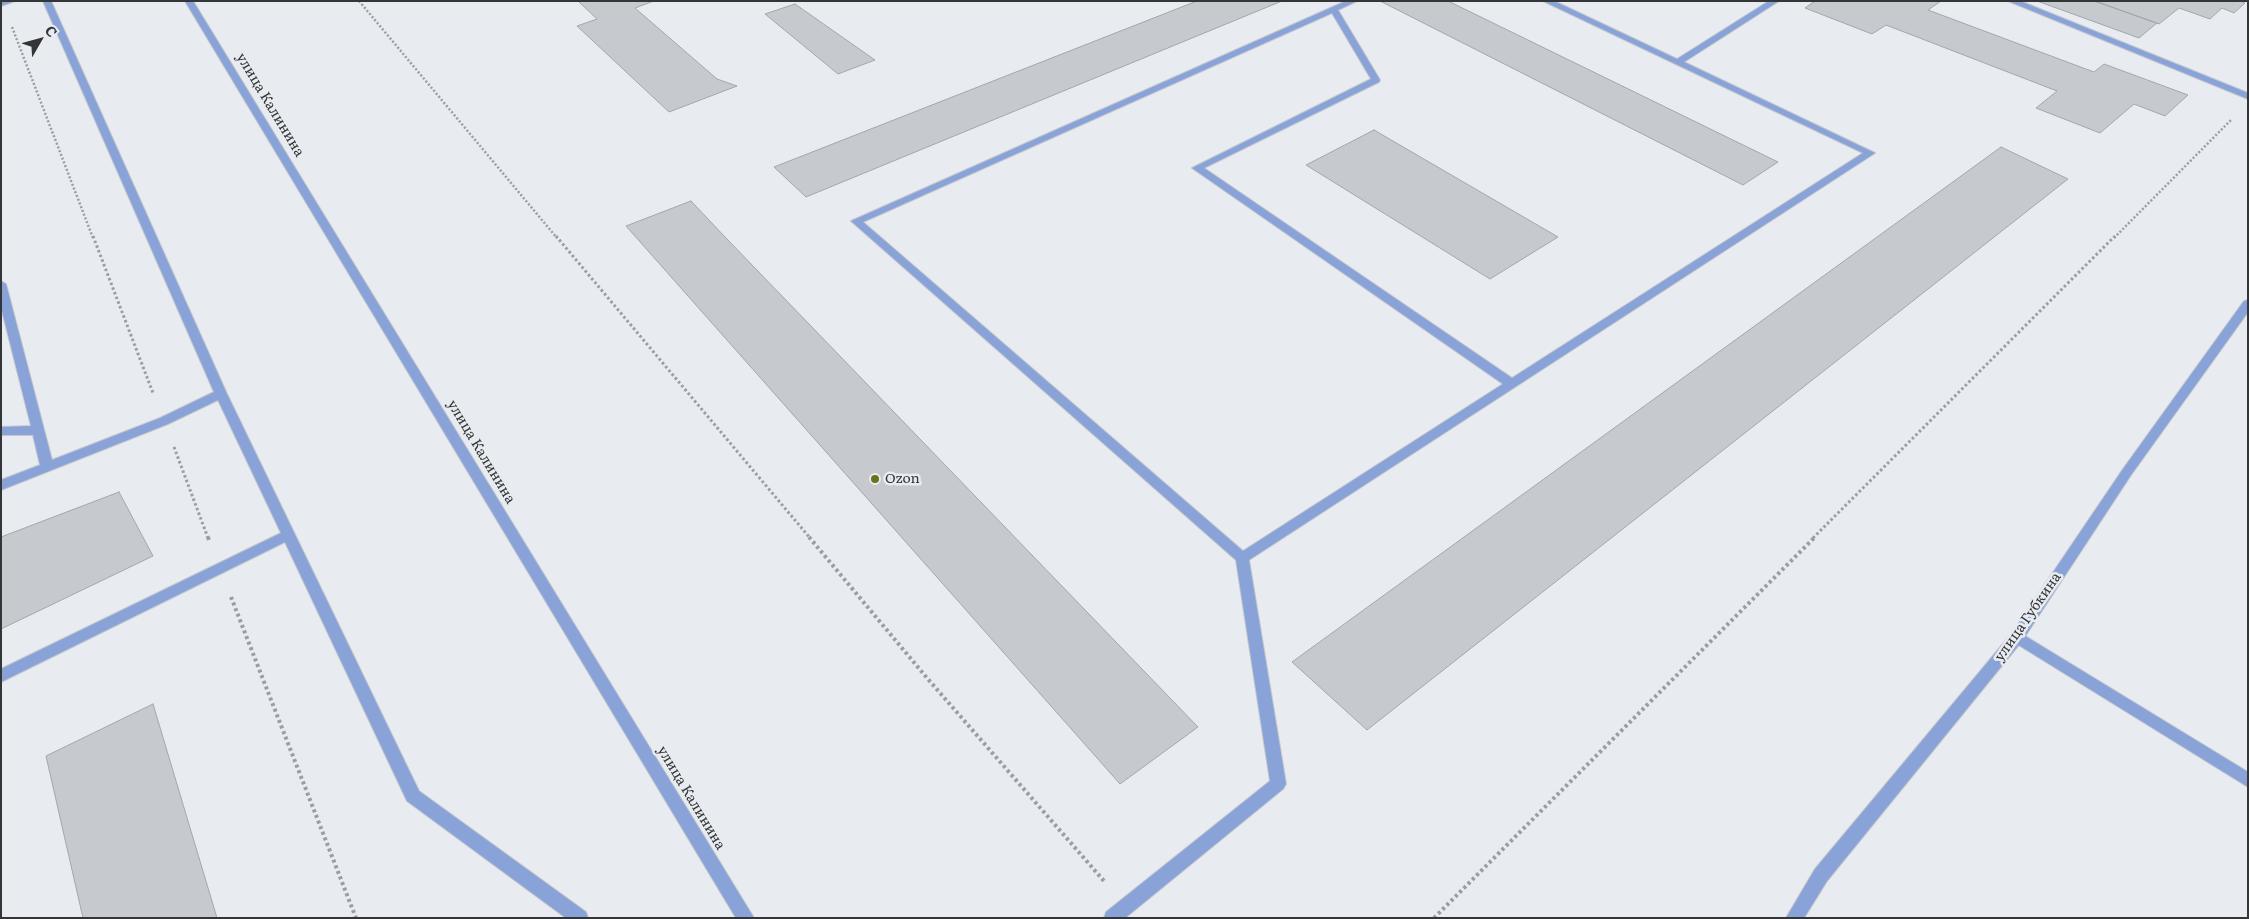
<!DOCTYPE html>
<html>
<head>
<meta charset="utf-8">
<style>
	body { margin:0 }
	#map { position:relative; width:2249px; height:919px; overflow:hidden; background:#e8ebf0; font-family:Literata,serif }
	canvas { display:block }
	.frame { position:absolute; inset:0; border:2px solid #343537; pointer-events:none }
	.north { position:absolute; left:15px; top:15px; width:50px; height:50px; -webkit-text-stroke:4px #e8ebf0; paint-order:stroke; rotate:52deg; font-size:14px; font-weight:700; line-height:20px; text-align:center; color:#343537 }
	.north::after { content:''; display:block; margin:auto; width:18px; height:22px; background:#343537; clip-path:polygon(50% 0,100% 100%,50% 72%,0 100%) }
</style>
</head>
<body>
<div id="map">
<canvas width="2249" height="919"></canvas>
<div class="frame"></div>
<div class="north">С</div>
</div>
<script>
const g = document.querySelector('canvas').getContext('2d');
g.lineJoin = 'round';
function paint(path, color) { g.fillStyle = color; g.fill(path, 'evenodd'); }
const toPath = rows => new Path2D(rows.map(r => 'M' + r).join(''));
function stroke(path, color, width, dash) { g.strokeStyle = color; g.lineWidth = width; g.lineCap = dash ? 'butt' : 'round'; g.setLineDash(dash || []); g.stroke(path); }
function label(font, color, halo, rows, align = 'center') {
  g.font = font + ' Literata,serif'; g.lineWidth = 5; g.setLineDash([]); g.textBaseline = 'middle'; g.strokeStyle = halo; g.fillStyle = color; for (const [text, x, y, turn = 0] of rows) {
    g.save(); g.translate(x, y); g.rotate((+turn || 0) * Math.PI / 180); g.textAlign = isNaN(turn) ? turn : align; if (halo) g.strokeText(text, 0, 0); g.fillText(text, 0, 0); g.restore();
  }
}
const building = toPath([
	[578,1,654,1,635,8,717,79,737,86,669,112,577,26,597,19,578,1],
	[1197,1,1282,1,806,197,774,167,1197,1],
	[1380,1,1448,1,1778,162,1743,185,1380,1],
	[1815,1,1941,1,1928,10,2094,72,2104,64,2188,95,2165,116,2134,104,2100,133,2036,108,2057,91,1886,25,1872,34,1805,8,1815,1],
	[2037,1,2094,1,2157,23,2139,38,2037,1],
	[2095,1,2240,1,2245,3,2234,13,2222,8,2210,19,2179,8,2159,24,2095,1],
	[795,4,875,60,838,74,765,14,795,4],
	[1374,130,1558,237,1490,279,1306,165,1374,130],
	[2001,147,2068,179,1367,730,1292,662,2001,147],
	[691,201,726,238,1198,727,1120,784,626,226,691,201],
	[119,492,153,556,1,629,1,537,119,492],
	[153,704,217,918,83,918,46,756,153,704]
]);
const pathFar2 = toPath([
	[359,1,557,238],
	[12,27,93,238],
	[2114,238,2231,120]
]);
const pathFar1 = toPath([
	[93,236,153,393],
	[556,236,810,538],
	[174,447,208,538],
	[1813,538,2115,236]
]);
const path = toPath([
	[208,537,209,540],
	[809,537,927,678,1104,881],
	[231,597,356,918],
	[1434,918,1815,537]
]);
const service = toPath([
	[1,1,15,1,1,6,1,1],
	[43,1,51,1,227,394,419,791,586,912,588,918,566,918,407,801,285,542,1,682,1,669,281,533,218,400,168,424,1,490,1,480,40,465,33,435,1,435,1,427,31,426,1,307,1,281,6,284,52,460,160,418,214,392,43,1],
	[1346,1,1357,1,1338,10,1380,80,1379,82,1204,168,1512,378,1863,153,1543,1,1554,1,1677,59,1769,1,1779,1,1684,62,1875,153,1249,560,1286,784,1283,789,1125,918,1104,918,1106,912,1270,781,1236,560,851,221,1346,1],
	[1332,13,1371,79,1192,168,1503,384,1243,551,863,222,1332,13],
	[2008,1,2020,1,2248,93,2248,99,2008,1],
	[2017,631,2248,772,2248,787,2012,641,2010,637,2012,633,2017,631]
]);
const tertiary = toPath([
	[185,1,193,1,754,918,736,918,185,1],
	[2248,300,2248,312,2131,475,2022,641,1827,881,1804,918,1786,918,1815,869,2012,633,2123,469,2244,301,2248,300]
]);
const markers = [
	[875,479,5,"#6a721b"]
];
const streetNames = [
	["улица Калинина",270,105,59],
	["улица Калинина",481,452,59],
	["улица Губкина",2028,617,-55],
	["улица Калинина",691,798,59]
];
const poiNames = [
	["Ozon",885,479]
];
paint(building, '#c6c9ce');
stroke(building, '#a3a6aa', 1);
stroke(service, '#c4c7cb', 2);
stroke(tertiary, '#c4c7cb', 2);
stroke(pathFar2, '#9b9da0', 2.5, [2, 2]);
stroke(pathFar1, '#9b9da0', 3, [2.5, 2.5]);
stroke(path, '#9b9da0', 4, [3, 3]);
paint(service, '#89a3d9');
paint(tertiary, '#89a3d9');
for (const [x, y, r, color] of markers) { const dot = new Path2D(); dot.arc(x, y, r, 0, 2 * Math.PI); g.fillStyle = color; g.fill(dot); stroke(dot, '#e8ebf0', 2); }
label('14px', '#343537', '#e8ebf0', streetNames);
label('14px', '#343537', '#e8ebf0', poiNames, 'left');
</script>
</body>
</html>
